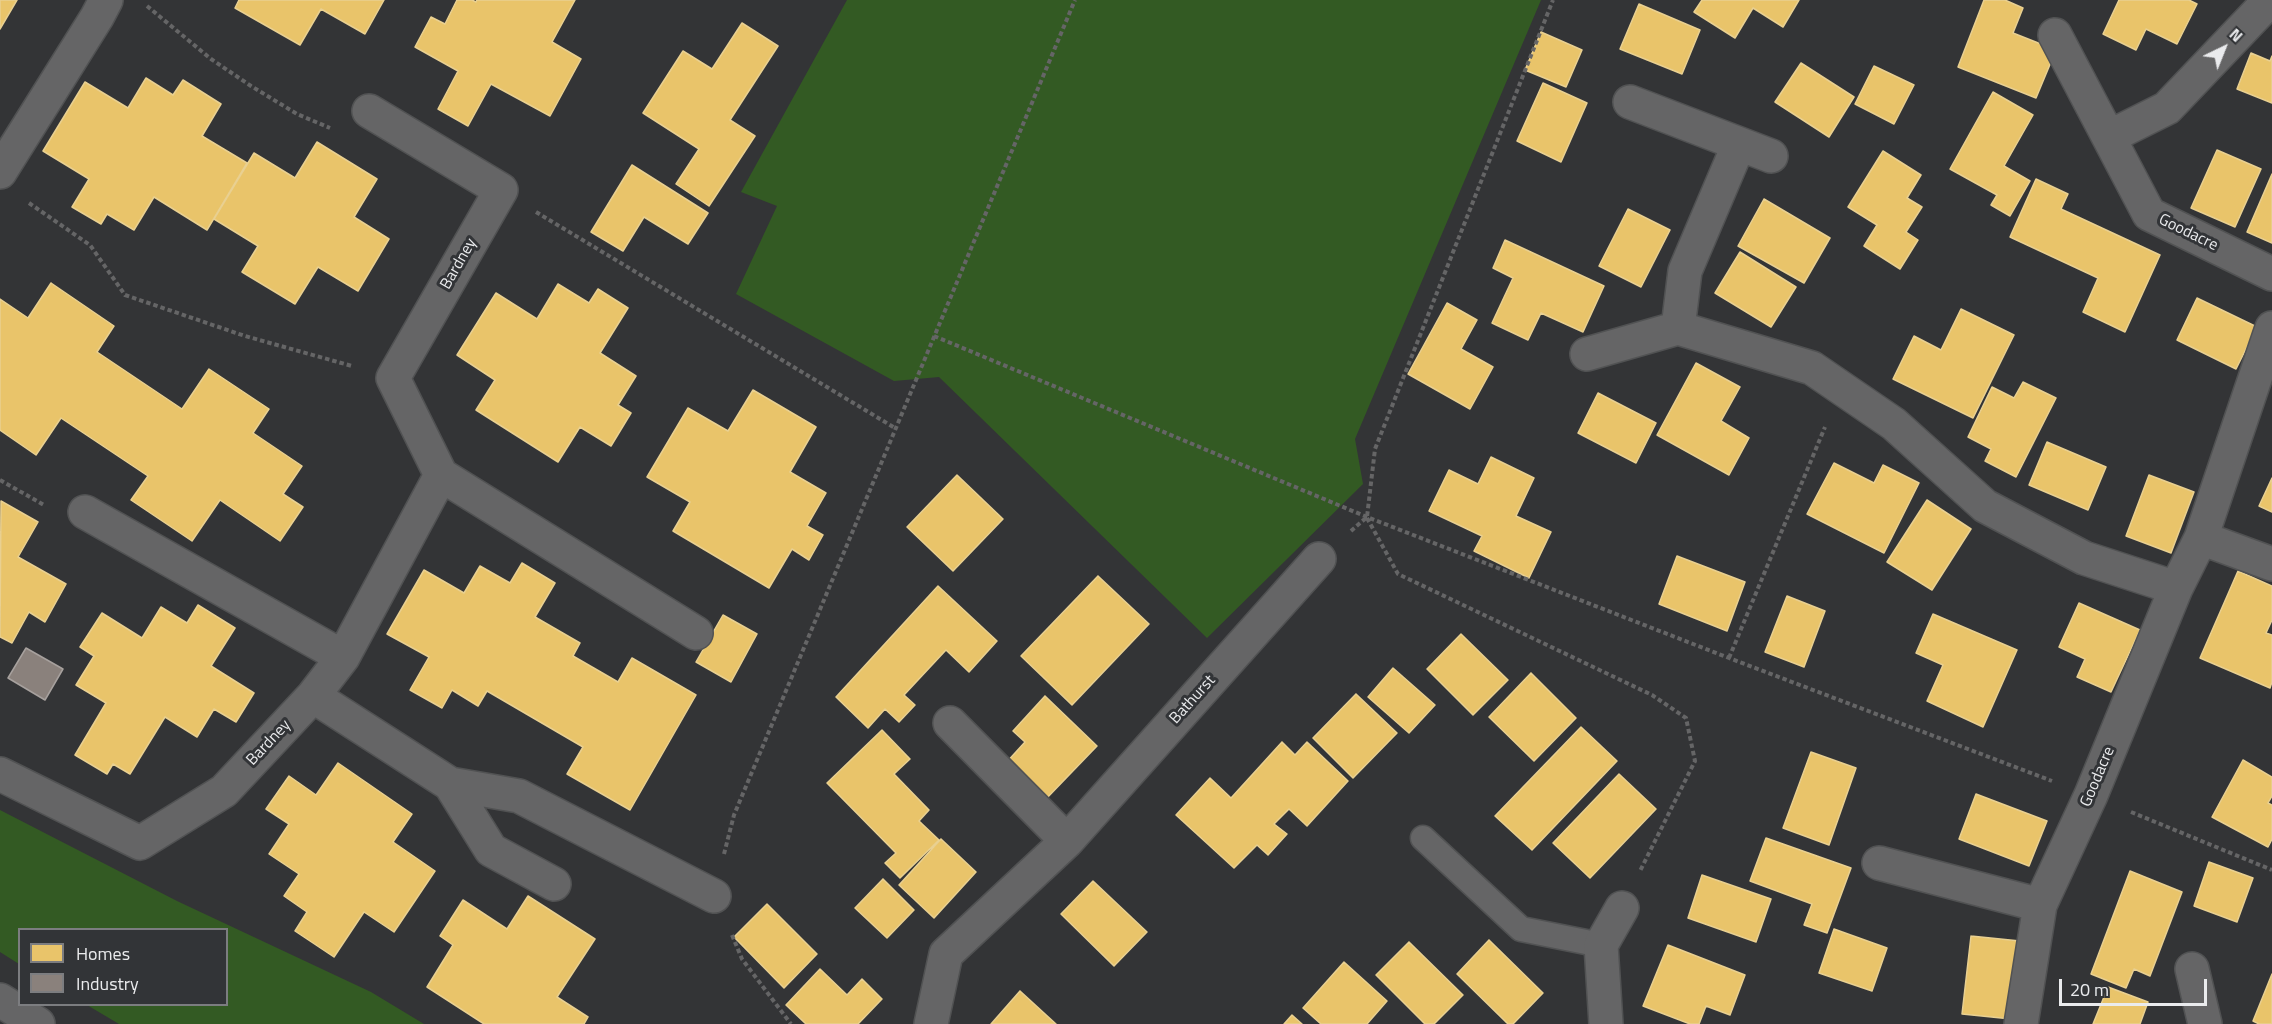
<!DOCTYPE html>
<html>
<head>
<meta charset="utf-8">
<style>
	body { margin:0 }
	#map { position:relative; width:2272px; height:1024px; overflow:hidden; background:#333436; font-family:"Titillium Web",sans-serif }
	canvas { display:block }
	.legend { position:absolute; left:18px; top:928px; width:210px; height:78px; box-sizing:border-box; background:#323437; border:2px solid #7c7d80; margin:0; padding:8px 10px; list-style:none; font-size:18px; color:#eaebed }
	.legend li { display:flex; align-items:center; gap:12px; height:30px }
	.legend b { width:30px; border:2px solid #7c7d80 }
	.north { position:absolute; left:2194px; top:18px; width:60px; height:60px; -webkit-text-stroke:4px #323437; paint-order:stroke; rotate:43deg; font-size:16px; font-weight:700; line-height:24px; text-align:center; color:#eaebed }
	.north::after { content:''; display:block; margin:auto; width:21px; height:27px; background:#eaebed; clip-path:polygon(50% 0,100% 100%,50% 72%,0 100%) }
	.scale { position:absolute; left:2059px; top:979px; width:148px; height:27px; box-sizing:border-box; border:3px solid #eaebed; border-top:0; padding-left:8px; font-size:18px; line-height:21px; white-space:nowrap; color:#eaebed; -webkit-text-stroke:4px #323437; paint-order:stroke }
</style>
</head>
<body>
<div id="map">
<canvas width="2272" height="1024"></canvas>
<ul class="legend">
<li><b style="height:16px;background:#e9c46a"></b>Homes</li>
<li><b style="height:16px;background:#8a817c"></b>Industry</li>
</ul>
<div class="north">N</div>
<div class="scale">20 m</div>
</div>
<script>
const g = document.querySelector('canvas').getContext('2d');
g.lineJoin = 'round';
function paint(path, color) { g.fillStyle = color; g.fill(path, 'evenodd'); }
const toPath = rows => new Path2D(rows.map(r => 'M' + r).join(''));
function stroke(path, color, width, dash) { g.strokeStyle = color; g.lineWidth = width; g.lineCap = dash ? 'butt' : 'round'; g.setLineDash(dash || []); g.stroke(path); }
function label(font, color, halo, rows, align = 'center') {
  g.font = font + ' "Titillium Web",sans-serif'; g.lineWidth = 6; g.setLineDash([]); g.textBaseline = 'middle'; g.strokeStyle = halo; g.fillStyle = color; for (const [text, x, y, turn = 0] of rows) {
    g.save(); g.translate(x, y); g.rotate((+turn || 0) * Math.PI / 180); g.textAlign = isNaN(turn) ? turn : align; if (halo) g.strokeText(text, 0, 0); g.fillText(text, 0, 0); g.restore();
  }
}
const green = toPath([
	[847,0,1541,0,1355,439,1363,484,1207,638,939,377,894,381,736,294,777,206,741,192],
	[0,810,177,901,371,992,424,1024,119,1024,87,1005,226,1004,226,930,20,930,19,964,0,952]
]);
const homes = toPath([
	[0,0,17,0,0,29,0,0],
	[239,0,384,0,365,34,321,9,300,45,235,8,239,0],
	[457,0,472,0,476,2,477,0,575,0,552,42,581,59,550,116,491,84,468,126,438,109,458,71,415,47,431,17,445,24,457,0],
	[1702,0,1799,0,1783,27,1753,8,1735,38,1694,12,1702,0],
	[1984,0,2005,0,2023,8,2013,33,2056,50,2036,98,1958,67,1984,0],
	[2119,0,2189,0,2197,4,2177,44,2146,29,2136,50,2103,34,2119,0],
	[1639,4,1700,30,1682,74,1620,49,1639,4],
	[742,23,778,46,730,120,755,136,709,206,676,184,699,149,643,113,683,51,712,69,742,23],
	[1541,32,1582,50,1566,87,1525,70,1541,32],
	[2251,53,2270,61,2272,56,2272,103,2237,89,2251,53],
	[1801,63,1854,97,1829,137,1775,102,1801,63],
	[1874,66,1914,85,1894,124,1855,104,1874,66],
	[146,78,173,95,183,80,221,104,202,136,247,163,207,230,154,197,134,230,107,214,101,224,72,207,89,179,43,151,85,82,128,108,146,78],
	[1543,83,1587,103,1561,162,1517,141,1543,83],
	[1993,92,2033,115,2004,166,2030,181,2010,216,1991,205,1997,195,1950,169,1993,92],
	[317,142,377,179,354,217,389,239,358,291,318,267,295,304,242,272,258,246,214,219,254,153,295,178,317,142],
	[2217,150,2261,169,2235,227,2191,208,2217,150],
	[1883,151,1921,175,1907,198,1922,207,1906,232,1918,240,1900,269,1864,246,1877,225,1848,207,1883,151],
	[632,165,708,213,688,244,644,217,623,251,591,232,632,165],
	[2272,174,2272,243,2247,232,2272,174],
	[2036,179,2068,194,2061,209,2160,255,2125,332,2083,312,2098,278,2010,237,2036,179],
	[1764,199,1830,238,1804,283,1738,246,1764,199],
	[1628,209,1670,230,1641,287,1599,266,1628,209],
	[1505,240,1604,286,1583,332,1541,313,1528,340,1492,323,1513,278,1493,268,1505,240],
	[1740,252,1796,287,1771,327,1715,293,1740,252],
	[51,283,114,326,97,352,182,409,209,369,269,409,253,433,302,466,283,494,303,507,280,541,220,500,192,541,131,500,148,476,61,418,36,455,0,430,0,299,28,318,51,283],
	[558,284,589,303,598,289,628,308,600,353,636,376,618,405,631,413,611,446,580,427,558,462,476,410,495,380,457,355,496,293,537,319,558,284],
	[2197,298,2257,327,2236,369,2177,340,2197,298],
	[1447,303,1477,320,1461,349,1493,367,1470,409,1408,374,1447,303],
	[1961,309,2014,335,1973,418,1893,379,1914,336,1941,350,1961,309],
	[1696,363,1740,387,1721,421,1749,438,1729,475,1657,435,1696,363],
	[2023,382,2056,398,2016,477,1985,461,1991,449,1968,437,1992,387,2014,398,2023,382],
	[753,390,816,427,790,472,826,493,807,526,823,535,809,560,792,549,769,588,673,531,690,502,647,477,688,408,728,431,753,390],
	[1598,393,1656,423,1636,463,1578,433,1598,393],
	[2047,442,2106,467,2088,510,2029,485,2047,442],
	[1491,457,1534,478,1516,516,1551,532,1529,578,1474,551,1482,536,1429,511,1449,470,1478,484,1491,457],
	[1834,463,1874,483,1883,465,1919,483,1884,553,1807,514,1834,463],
	[957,475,1003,519,953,571,907,527,957,475],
	[2149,475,2194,492,2171,553,2126,536,2149,475],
	[2272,478,2272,512,2259,506,2272,478],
	[1927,500,1971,529,1932,590,1887,562,1927,500],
	[1,501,38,522,18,557,66,584,45,622,29,612,12,643,0,637,1,501],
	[1677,556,1745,582,1727,631,1659,604,1677,556],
	[522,563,555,583,535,617,580,643,573,656,618,682,632,658,696,695,630,810,567,774,583,747,487,691,478,706,452,690,442,708,410,690,429,657,387,634,424,570,464,593,480,566,510,583,522,563],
	[2238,571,2272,586,2272,620,2266,633,2272,635,2272,682,2270,688,2200,658,2238,571],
	[1098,576,1149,624,1072,705,1021,656,1098,576],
	[938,586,997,641,969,672,946,650,904,695,915,705,899,722,885,709,868,728,836,697,938,586],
	[1787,596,1825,611,1804,667,1765,652,1787,596],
	[2079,603,2140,630,2111,692,2077,677,2085,659,2059,647,2079,603],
	[198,605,235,628,211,666,254,693,236,722,214,709,197,737,165,717,130,774,113,764,107,774,75,755,106,703,76,685,94,656,80,647,102,613,142,638,161,607,187,623,198,605],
	[1933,614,2017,650,1983,727,1927,701,1943,665,1916,653,1933,614],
	[723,615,757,634,731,682,696,662,723,615],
	[1461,634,1508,680,1473,715,1427,669,1461,634],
	[1393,668,1435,705,1409,733,1368,697,1393,668],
	[1531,673,1576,718,1534,761,1489,717,1531,673],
	[1356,694,1397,733,1353,778,1313,738,1356,694],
	[1045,696,1097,746,1044,801,1005,764,1025,742,1013,731,1045,696],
	[1581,727,1617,761,1532,850,1495,816,1581,727],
	[882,730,910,759,894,774,929,810,919,821,939,840,900,878,885,863,896,853,827,783,882,730],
	[1282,742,1295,755,1307,742,1348,781,1307,826,1289,809,1274,824,1287,834,1268,855,1257,845,1234,868,1176,815,1210,778,1231,798,1282,742],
	[1811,752,1856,768,1829,845,1783,828,1811,752],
	[2243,760,2272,777,2272,796,2268,803,2272,805,2272,839,2268,847,2212,817,2243,760],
	[338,763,412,814,393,842,435,871,394,932,364,912,334,957,295,931,307,912,284,896,299,874,269,854,289,824,266,809,289,776,316,795,338,763],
	[1619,774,1656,809,1590,878,1553,843,1619,774],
	[1976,794,2047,821,2029,866,1959,839,1976,794],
	[1766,838,1851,868,1827,933,1804,925,1812,904,1750,881,1766,838],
	[941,839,976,872,934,918,899,885,941,839],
	[2209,862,2253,878,2237,922,2194,906,2209,862],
	[2130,871,2182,892,2150,976,2134,969,2126,988,2091,974,2130,871],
	[1702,875,1771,899,1756,942,1688,918,1702,875],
	[883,879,914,910,887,938,855,908,883,879],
	[1093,881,1147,932,1114,966,1061,914,1093,881],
	[528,896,595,939,557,997,588,1017,584,1024,484,1024,427,987,453,945,440,936,463,900,507,929,528,896],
	[767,904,817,954,784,988,734,937,767,904],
	[1834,929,1887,948,1872,991,1819,973,1834,929],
	[1971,936,2020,941,2011,1019,1962,1014,1971,936],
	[1489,940,1543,993,1513,1024,1508,1024,1457,974,1489,940],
	[1409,942,1463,995,1434,1024,1425,1024,1376,975,1409,942],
	[1668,945,1745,975,1730,1015,1706,1006,1699,1024,1690,1024,1643,1006,1668,945],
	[1344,962,1387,1001,1367,1024,1321,1024,1303,1008,1344,962],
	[820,969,847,995,862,979,882,999,858,1024,806,1024,786,1005,820,969],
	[2272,974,2272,1024,2259,1024,2253,1021,2272,974],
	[2108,987,2148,1002,2140,1024,2093,1024,2108,987],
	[1020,991,1056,1024,991,1024,1020,991],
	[1292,1015,1302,1024,1284,1024,1292,1015]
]);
const industry = toPath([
	[26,648,63,669,45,700,8,678,26,648]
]);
const path = toPath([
	[147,6,211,59,251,86,297,114,330,128],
	[29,203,90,245,125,295,245,336,352,366],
	[536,212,895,428],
	[934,336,1367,517,1729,658,2052,781],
	[0,480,44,505],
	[1367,518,1398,574,1652,695,1686,718,1695,761,1640,871],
	[1351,531,1367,517,1375,449,1553,0],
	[1729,658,1825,427],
	[2131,812,2272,870],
	[724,854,734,815,1075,0],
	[732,935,742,959,791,1024]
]);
const service = toPath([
	[1423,838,1521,929,1601,945]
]);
const minor = toPath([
	[2055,35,2149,214,2272,274],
	[1630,102,1771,156],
	[2109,137,2167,108,2270,0],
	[0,172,97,17,106,0],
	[1678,328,1685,271,1739,144],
	[1587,354,1678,328,1812,368,1894,424,1985,506,2084,558,2176,588],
	[441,475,696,633],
	[85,512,343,657],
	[2201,538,2272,564],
	[313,696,450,784,491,850,554,884],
	[950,723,1067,841],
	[0,774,140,843,224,791,313,696,343,657,441,475,393,378,501,190,369,111],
	[450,784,519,796,714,896],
	[1879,863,2040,905],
	[2192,969,2205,1024],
	[931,1024,946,954,1067,841,1319,559],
	[1606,1024,1601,945,1622,908],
	[2021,1024,2040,905,2091,795,2176,588,2201,538,2272,328]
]);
const tertiary = toPath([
	[0,1000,38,1024]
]);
const streetNames = [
	["Goodacre",2188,233,26],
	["Bardney",459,264,-60],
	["Bathurst",1193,700,-48],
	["Bardney",269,743,-47],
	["Goodacre",2098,777,-67]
];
paint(green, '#335a23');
paint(homes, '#e9c46a');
stroke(homes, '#e9d091', 1.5);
paint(industry, '#8a817c');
stroke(industry, '#a7a19e', 1.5);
stroke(service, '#515253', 27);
stroke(minor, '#515253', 36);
stroke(tertiary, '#515253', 36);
stroke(path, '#656566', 4, [4.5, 3]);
stroke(service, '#656566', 24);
stroke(minor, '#656566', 33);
stroke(tertiary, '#656566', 33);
label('16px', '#eaebed', '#323437', streetNames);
</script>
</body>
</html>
